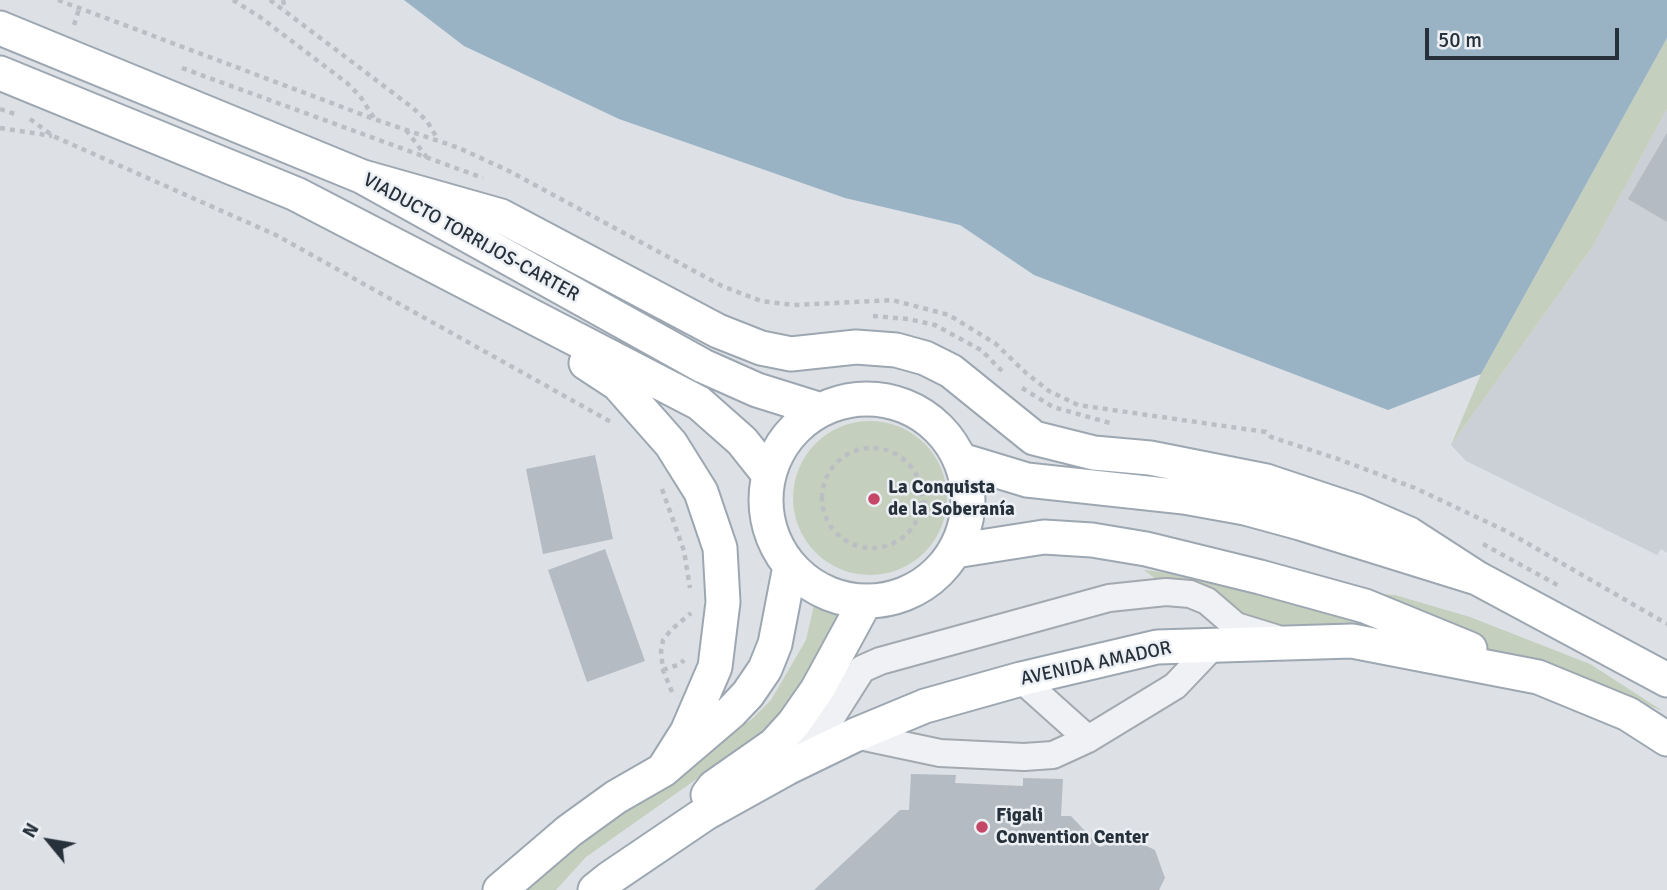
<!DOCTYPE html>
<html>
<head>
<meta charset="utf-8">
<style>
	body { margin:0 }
	#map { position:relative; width:1667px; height:890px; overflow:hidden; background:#dde1e6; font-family:Signika,sans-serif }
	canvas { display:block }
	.north { position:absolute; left:14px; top:806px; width:70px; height:70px; -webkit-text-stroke:5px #ecf0f4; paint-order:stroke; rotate:300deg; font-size:19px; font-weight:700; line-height:28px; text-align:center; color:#27313b }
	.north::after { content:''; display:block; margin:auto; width:24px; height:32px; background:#27313b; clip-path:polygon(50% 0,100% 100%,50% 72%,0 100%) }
	.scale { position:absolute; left:1425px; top:28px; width:194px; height:32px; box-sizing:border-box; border:4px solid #27313b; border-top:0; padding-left:9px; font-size:21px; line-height:24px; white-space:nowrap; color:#27313b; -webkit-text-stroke:5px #ecf0f4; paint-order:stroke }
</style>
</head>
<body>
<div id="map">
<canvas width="1667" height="890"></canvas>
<div class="north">N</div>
<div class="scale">50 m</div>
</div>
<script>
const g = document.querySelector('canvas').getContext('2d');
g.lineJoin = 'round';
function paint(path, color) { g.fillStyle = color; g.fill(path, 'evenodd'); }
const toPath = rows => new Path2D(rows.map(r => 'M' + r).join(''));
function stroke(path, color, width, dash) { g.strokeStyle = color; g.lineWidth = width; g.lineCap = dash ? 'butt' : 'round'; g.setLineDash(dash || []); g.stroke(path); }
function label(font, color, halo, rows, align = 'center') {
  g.font = font + ' Signika,sans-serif'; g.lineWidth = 5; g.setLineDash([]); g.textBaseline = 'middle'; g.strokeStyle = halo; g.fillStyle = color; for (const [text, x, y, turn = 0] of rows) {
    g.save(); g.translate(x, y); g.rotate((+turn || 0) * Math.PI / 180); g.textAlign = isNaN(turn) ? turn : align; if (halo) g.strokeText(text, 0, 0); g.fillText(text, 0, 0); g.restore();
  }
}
const built = toPath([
	[1667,109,1667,553,1661,549,1657,555,1466,461,1451,445,1593,246]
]);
const green = toPath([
	[1667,38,1667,109,1593,246,1451,445,1481,374],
	'793 498a77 77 0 1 1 154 0a77 77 0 1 1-154 0Z',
	[1144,570,1285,587,1395,595,1470,617,1590,664,1663,711,1587,683,1536,660,1498,652,1358,630,1268,626,1161,583],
	[814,605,844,615,820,648,803,681,781,714,759,735,586,857,556,890,518,890,567,847,752,719,771,700,806,640]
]);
const water = toPath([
	[404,0,1667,0,1667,38,1481,374,1388,410,1034,275,960,225,845,198,619,119,464,46]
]);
const building = toPath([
	[1667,133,1667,222,1628,199],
	[595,455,613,539,543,554,526,469],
	[605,549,645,661,587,682,548,570],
	[911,774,956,775,955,783,1023,786,1023,778,1063,779,1061,816,1071,816,1100,847,1128,837,1155,850,1165,878,1159,890,814,890,900,810,909,810]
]);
const path = toPath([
	[58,0,374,119,459,148,509,171,722,286,761,301,794,305,892,300,949,315,996,344,1026,373,1049,391,1078,405,1266,432,1271,437,1338,459,1415,488,1506,531,1667,624],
	[233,0,260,17,347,83,360,96,374,118],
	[270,0,413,108,427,121,437,138],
	[283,0,285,10],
	[74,25,79,9],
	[182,68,483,178],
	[0,109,18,115],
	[30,119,53,136,276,235,611,422],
	[0,128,52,136],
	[406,130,428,159],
	[873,316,908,319,935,325,981,350,1002,371],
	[1022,388,1053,407,1110,423],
	'822 498a50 50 0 1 1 100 0a50 50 0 1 1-100 0Z',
	[662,489,684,551,690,588],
	[922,502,1015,510],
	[1483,544,1561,587],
	[663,670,680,664,684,660],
	[672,692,663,670,661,651,663,640,671,630,691,613]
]);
const minor = toPath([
	[1021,679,1088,739],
	[855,735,940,753,1024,757,1053,755,1088,739,1175,686,1214,645],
	[798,757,817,740,862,669,880,661,1109,598,1166,592,1190,594,1207,601,1236,626,1275,638]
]);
const major = toPath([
	[0,28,363,177,703,366,757,390,821,410],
	[0,73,296,194,699,403,742,441,769,475],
	[363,177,501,216,718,331,761,348,791,354,856,347,896,350,925,358,951,371,1034,438,1094,453,1150,458,1266,481,1356,511,1409,534,1477,578],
	[586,363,618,384,671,444,701,492,720,548,723,602,715,667,687,732,663,770],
	'766 500a101 101 0 1 1 202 0a101 101 0 1 1-202 0Z',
	[961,460,1027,480,1184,497,1245,508,1300,523,1477,578,1667,680],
	[955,551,1044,537,1092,540,1146,549,1260,577,1365,606,1470,649],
	[708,795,714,787,774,745,794,723,817,690,865,602],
	[500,890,569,831,616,797,663,770,731,712,748,694,765,669,775,644,790,566],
	[595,890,610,878,706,813,787,768,855,735,925,706,1021,679,1157,647,1352,641,1538,677,1628,714,1667,739]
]);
const markers = [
	[874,499,7,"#c54768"],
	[982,827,7,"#c54768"]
];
const streetNames = [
	["VIADUCTO TORRIJOS-CARTER",471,238,29],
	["AVENIDA AMADOR",1096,664,-12]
];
const poiNames = [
	["La Conquista",888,488],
	["de la Soberanía",888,510],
	["Figali",996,816],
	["Convention Center",996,838]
];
paint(built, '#cbd0d7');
paint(green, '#c4cfbe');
paint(water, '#99b3c4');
paint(building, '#b4bbc2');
stroke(minor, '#a3a9af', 30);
stroke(major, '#9da7b1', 37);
stroke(path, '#bbbfc4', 4.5, [5, 5]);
stroke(minor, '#eff1f4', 26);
stroke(major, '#fff', 33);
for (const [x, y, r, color] of markers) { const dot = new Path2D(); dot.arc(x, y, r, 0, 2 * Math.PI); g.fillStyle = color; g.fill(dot); stroke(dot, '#ecf0f4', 2.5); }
label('19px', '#27313b', '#ecf0f4', streetNames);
label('bold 19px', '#27313b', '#ecf0f4', poiNames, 'left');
</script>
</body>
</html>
